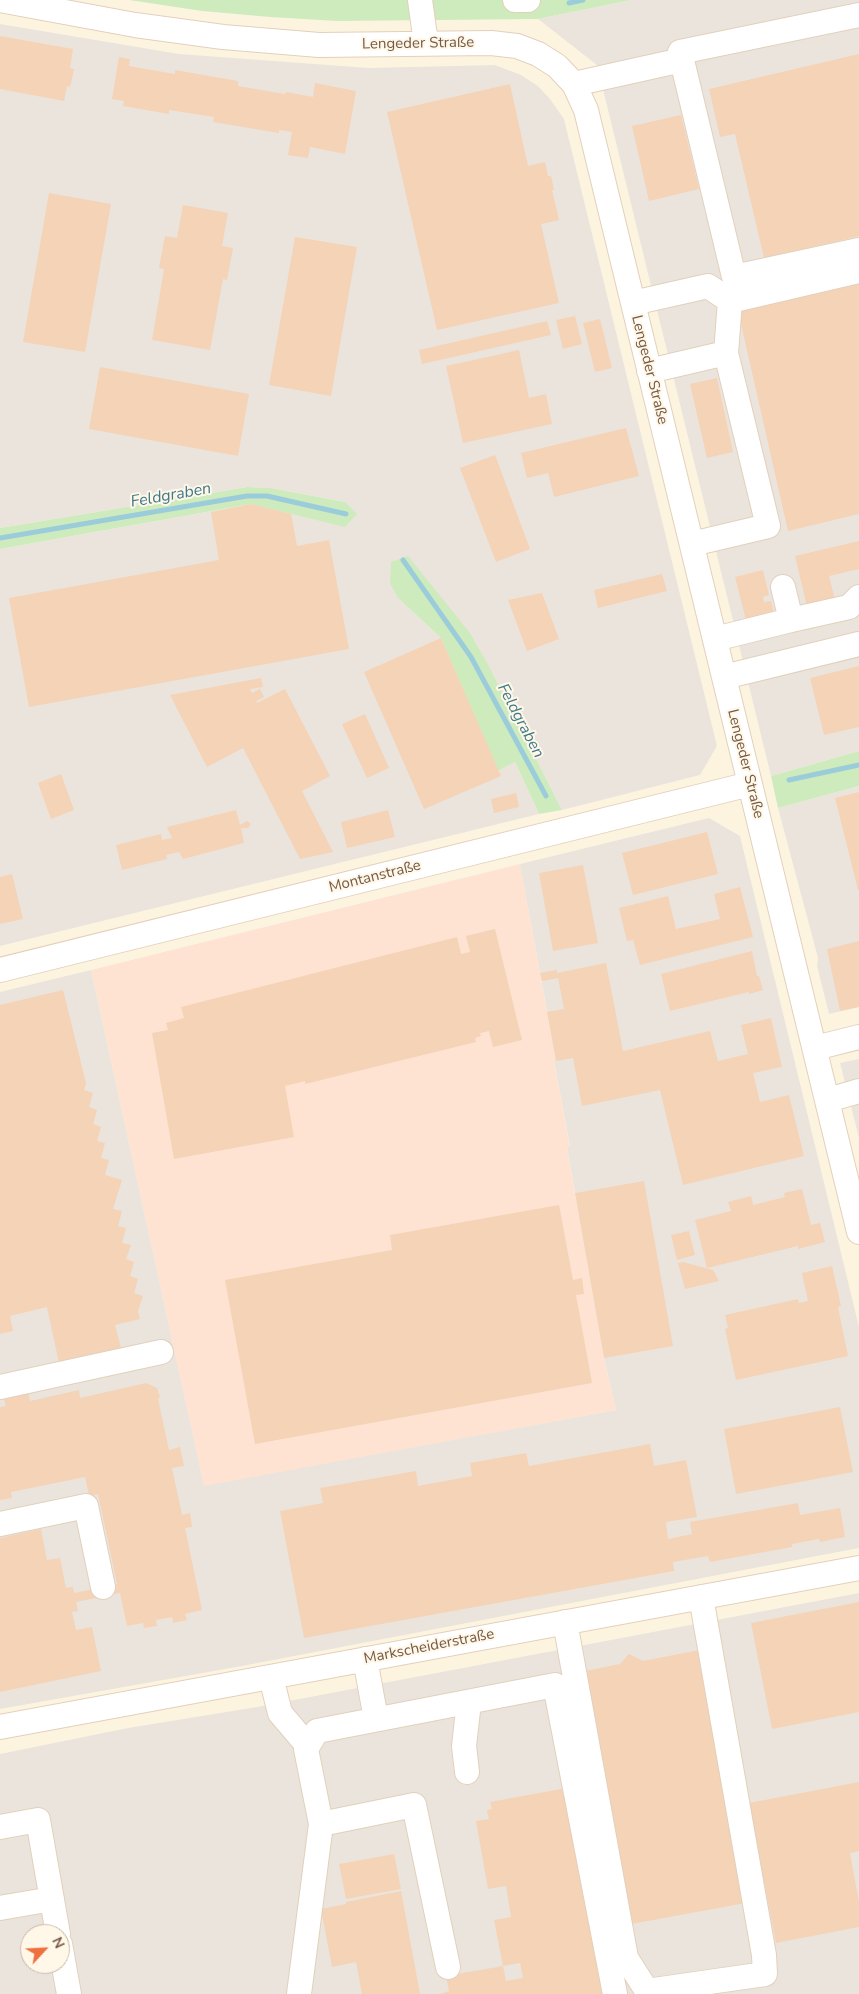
<!DOCTYPE html>
<html>
<head>
<meta charset="utf-8">
<style>
	body { margin:0 }
	#map { position:relative; width:859px; height:1994px; overflow:hidden; background:#fdf4e0; font-family:"Nunito Sans",sans-serif }
	canvas { display:block }
	.north { position:absolute; left:20px; top:1924px; width:50px; height:50px; box-sizing:border-box; background:#fff7e8; border:1px solid #c8b8a7; border-radius:50%; rotate:65deg; font-size:14px; font-weight:700; line-height:20px; text-align:center; color:#755a46 }
	.north::after { content:''; display:block; margin:auto; width:18px; height:22px; background:#ee703e; clip-path:polygon(50% 0,100% 100%,50% 72%,0 100%) }
</style>
</head>
<body>
<div id="map">
<canvas width="859" height="1994"></canvas>
<div class="north">N</div>
</div>
<script>
const g = document.querySelector('canvas').getContext('2d');
g.lineJoin = 'round';
function paint(path, color) { g.fillStyle = color; g.fill(path, 'evenodd'); }
const toPath = rows => new Path2D(rows.map(r => 'M' + r).join(''));
function stroke(path, color, width, dash) { g.strokeStyle = color; g.lineWidth = width; g.lineCap = dash ? 'butt' : 'round'; g.setLineDash(dash || []); g.stroke(path); }
function label(font, color, halo, rows, align = 'center') {
  g.font = font + ' "Nunito Sans",sans-serif'; g.lineWidth = 4; g.setLineDash([]); g.textBaseline = 'middle'; g.strokeStyle = halo; g.fillStyle = color; for (const [text, x, y, turn = 0] of rows) {
    g.save(); g.translate(x, y); g.rotate((+turn || 0) * Math.PI / 180); g.textAlign = isNaN(turn) ? turn : align; if (halo) g.strokeText(text, 0, 0); g.fillText(text, 0, 0); g.restore();
  }
}
const commercial = toPath([
	[520,864,556,1061,554,1062,570,1147,567,1148,604,1358,616,1410,204,1487,91,970]
]);
const industrial = toPath([
	[631,0,859,0,859,751,771,776,597,65,538,19],
	[0,24,179,54,369,68,495,65,521,75,538,86,550,99,564,119,717,746,700,775,562,810,492,672,398,598,441,638,498,771,515,762,539,814,0,946,0,549,251,504,345,502,271,488,247,487,0,528],
	[859,786,859,1007,829,1014,817,966,818,958,778,808],
	[709,818,740,836,859,1327,859,1548,242,1666,0,1709,0,992,91,970,204,1486,616,1410,604,1358,567,1147,570,1146,554,1061,556,1060,520,864],
	[859,1059,859,1138,840,1063],
	[859,1593,859,1994,0,1994,0,1754,128,1728,257,1707],
	[30,1934,60,1934,60,1964,30,1964]
]);
const green = toPath([
	[129,0,631,0,538,19,337,21,270,17,202,11],
	[247,487,271,488,345,502,357,514,345,527,251,504,0,549,0,528],
	[408,556,470,633,492,672,562,810,539,814,515,762,498,771,441,638,398,598,390,583,391,562],
	[859,751,859,786,778,808,771,776]
]);
const stream = toPath([
	[569,3,583,0],
	[0,538,247,496,267,496,346,514],
	[403,560,471,657,546,796],
	[789,780,859,765]
]);
const building = toPath([
	[0,36,73,49,70,68,74,69,70,87,67,86,64,101,0,89],
	[859,54,859,236,764,258,735,134,720,137,709,89],
	[119,57,130,59,129,66,175,74,175,70,238,81,238,86,285,94,286,92,313,97,315,83,356,91,345,154,310,147,308,158,288,155,292,132,279,130,279,133,213,122,214,117,169,110,169,114,123,106,124,101,112,99],
	[510,84,528,166,545,162,548,176,551,176,554,190,552,190,559,220,541,224,559,303,437,330,387,112],
	[681,115,699,189,649,201,632,126],
	[49,193,111,204,85,352,23,342],
	[183,205,228,213,222,246,233,248,227,280,223,279,210,350,152,340,164,269,159,268,165,236,177,238],
	[295,237,357,247,331,396,269,385],
	[859,284,859,514,788,531,738,311],
	[575,316,582,344,563,349,556,320],
	[600,319,612,368,595,372,583,323],
	[547,321,551,335,422,364,419,350],
	[519,350,529,398,546,394,552,424,463,443,446,366],
	[100,367,249,394,238,456,89,429],
	[717,378,733,452,707,458,690,384],
	[626,428,639,476,554,497,548,473,527,478,521,453],
	[495,455,530,549,496,562,460,468],
	[251,504,291,514,297,546,329,540,349,649,29,707,9,598,219,560,211,512],
	[859,541,859,569,829,576,836,604,808,611,795,556],
	[763,570,769,595,763,597,764,602,771,601,774,613,746,620,735,577],
	[662,574,667,591,598,608,594,590],
	[542,593,559,639,527,651,508,600],
	[441,638,501,776,424,809,364,672],
	[859,666,859,727,824,735,810,678],
	[261,678,263,687,250,689,252,693,260,689,264,697,256,701,257,703,285,689,330,776,302,791,333,852,300,859,243,748,207,767,170,695],
	[365,714,389,768,367,778,342,724],
	[61,774,74,810,51,819,38,783],
	[859,792,859,890,858,890,835,798],
	[516,793,519,807,494,813,491,799],
	[236,810,240,825,247,821,251,824,248,828,241,828,244,843,183,859,179,852,166,855,167,859,122,870,116,845,161,834,162,840,172,838,167,827],
	[388,810,395,837,347,848,341,822],
	[707,832,718,874,633,895,622,853],
	[583,865,598,943,553,951,539,873],
	[12,874,23,919,0,924,0,877],
	[740,887,753,937,640,965,633,940,627,941,619,908,668,896,676,929,720,919,714,894],
	[495,929,522,1040,493,1047,489,1031,480,1033,481,1036,475,1038,476,1042,305,1084,305,1081,285,1086,294,1137,174,1159,152,1033,168,1030,166,1023,184,1018,181,1007,457,937,461,954,470,952,466,936],
	[859,941,859,1007,840,1011,827,949],
	[752,951,757,976,759,976,763,990,749,994,749,992,670,1011,661,974],
	[606,963,623,1051,710,1031,718,1061,748,1054,741,1025,771,1018,782,1067,753,1073,760,1102,789,1095,804,1156,683,1185,660,1090,582,1106,573,1058,556,1061,547,1012,564,1009,558,978,542,981,540,973,557,970,557,973],
	[63,990,86,1083,84,1090,93,1093,89,1107,97,1110,93,1124,101,1127,97,1141,105,1143,101,1158,109,1160,105,1175,122,1180,113,1209,122,1211,118,1226,126,1228,122,1243,131,1245,126,1259,134,1262,130,1276,138,1279,134,1293,143,1296,138,1311,140,1319,115,1325,121,1348,59,1363,47,1307,10,1316,13,1331,0,1334,0,1005],
	[644,1181,673,1346,604,1358,575,1193],
	[802,1189,811,1225,820,1223,825,1242,798,1249,798,1246,707,1268,695,1220,731,1211,728,1202,751,1196,753,1205,785,1197,784,1193],
	[559,1205,573,1280,582,1278,584,1294,576,1295,592,1383,255,1444,225,1280,392,1250,390,1235],
	[689,1231,695,1255,677,1260,671,1235],
	[683,1262,713,1270,719,1281,685,1289,678,1263],
	[832,1266,841,1306,838,1307,848,1356,736,1380,725,1329,728,1328,725,1315,798,1299,799,1303,808,1301,802,1273],
	[146,1383,157,1388,160,1397,158,1399,169,1450,180,1447,184,1466,172,1468,182,1515,190,1513,192,1527,185,1528,202,1610,185,1614,187,1620,173,1623,172,1617,156,1620,157,1626,144,1628,143,1623,127,1626,120,1593,76,1602,78,1611,72,1612,76,1630,92,1627,101,1671,0,1692,0,1538,41,1529,47,1560,60,1558,66,1588,73,1587,74,1593,117,1584,98,1494,89,1496,85,1477,11,1492,12,1498,0,1500,0,1407,6,1406,2,1392,27,1387,30,1401,79,1390,80,1398],
	[840,1407,853,1472,736,1494,724,1429],
	[650,1444,654,1466,686,1460,697,1517,666,1522,668,1539,692,1534,690,1522,798,1503,800,1515,840,1508,845,1537,820,1542,819,1539,792,1544,792,1547,710,1562,708,1556,673,1562,674,1571,304,1638,280,1511,323,1503,320,1488,416,1471,418,1486,472,1476,470,1463,526,1453,529,1466],
	[859,1602,859,1712,772,1729,751,1623],
	[705,1649,751,1902,626,1925,580,1672,620,1664,629,1654,643,1661],
	[859,1782,859,1851,850,1853,859,1902,859,1927,776,1943,749,1803],
	[566,1788,604,1994,441,1994,449,1991,446,1976,503,1966,506,1981,523,1978,520,1963,503,1966,494,1920,511,1917,506,1886,488,1889,476,1821,489,1819,487,1810,492,1809,490,1802],
	[394,1854,401,1889,346,1899,339,1864],
	[401,1891,420,1994,362,1994,356,1962,332,1967,321,1909,346,1904,346,1902]
]);
const minor = toPath([
	[0,0,135,25,223,37,319,45,491,43,517,46,538,54,557,66,574,84,586,110,859,1232],
	[420,0,426,43],
	[515,0,528,0],
	[859,15,680,52,734,277,859,250],
	[574,84,682,60],
	[633,303,708,286,730,301],
	[649,371,726,353],
	[692,544,768,526,726,353,730,301,859,271],
	[791,620,849,607,859,597],
	[715,639,791,620,783,587],
	[724,677,859,644],
	[0,970,750,784],
	[815,1048,859,1037],
	[828,1100,859,1091],
	[0,1387,161,1352],
	[0,1524,86,1506,103,1587],
	[565,1622,626,1958,647,1991,765,1974,764,1955,701,1597],
	[365,1659,376,1719],
	[271,1677,280,1713,308,1746],
	[0,1727,859,1568],
	[467,1772,464,1746,469,1702],
	[0,1827,38,1820,58,1934],
	[0,1908,52,1899],
	[60,1944,69,1994],
	[448,1967,414,1805,321,1824,306,1749,317,1731,555,1685,615,1994],
	[299,1994,321,1824]
]);
const streetNames = [
	["Lengeder Straße",418,44,-1],
	["Lengeder Straße",649,370,76],
	["Lengeder Straße",745,764,76],
	["Montanstraße",375,877,-14],
	["Markscheiderstraße",429,1647,-11]
];
const waterNames = [
	["Feldgraben",171,496,-10],
	["Feldgraben",520,721,62]
];
paint(commercial, '#fee3d3');
paint(industrial, '#ebe4dc');
paint(green, '#ceebbe');
stroke(stream, '#9accda', 5);
paint(building, '#f4d3b7');
stroke(minor, '#e2d0bc', 26);
stroke(minor, '#fff', 24);
label('15px', '#755a46', '#fff7e8', streetNames);
label('italic 16px', '#3f7a8b', '#fff7e8', waterNames);
</script>
</body>
</html>
